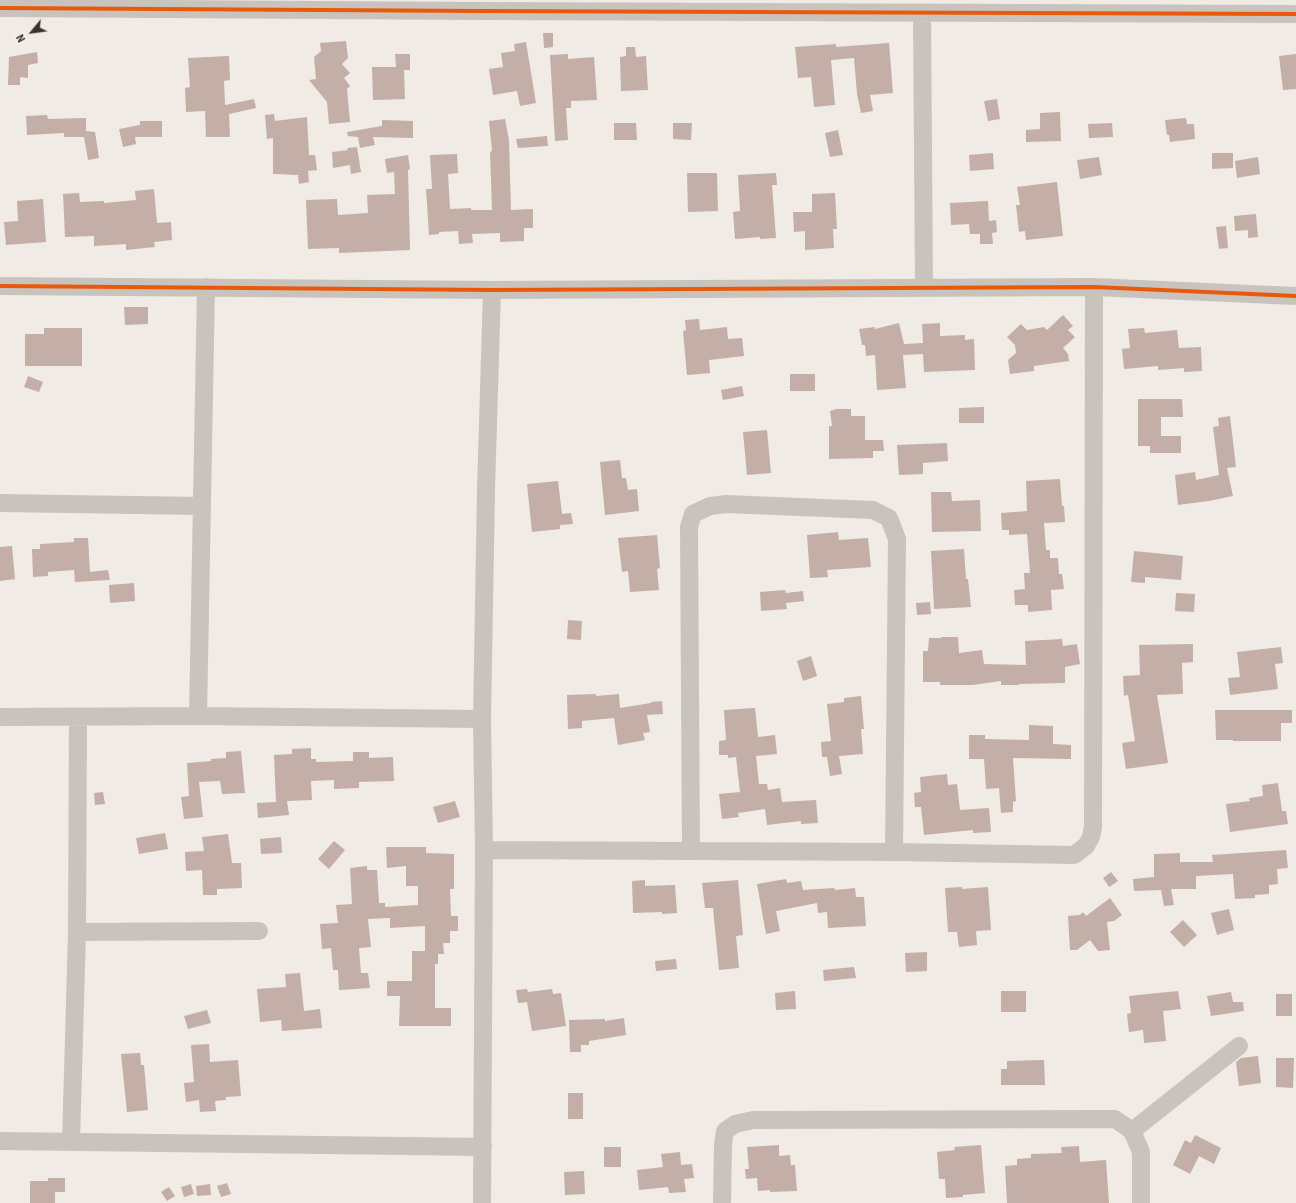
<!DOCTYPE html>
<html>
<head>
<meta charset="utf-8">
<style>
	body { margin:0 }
	#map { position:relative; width:1296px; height:1203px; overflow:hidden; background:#f0ebe5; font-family:"Source Sans 3",sans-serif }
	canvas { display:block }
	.north { position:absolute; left:12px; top:12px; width:40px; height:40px; -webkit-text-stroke:3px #fbf5ee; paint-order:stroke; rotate:241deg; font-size:11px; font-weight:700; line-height:16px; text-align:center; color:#3b302b }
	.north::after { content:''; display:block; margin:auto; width:14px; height:18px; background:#3b302b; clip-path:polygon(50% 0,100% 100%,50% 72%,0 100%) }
</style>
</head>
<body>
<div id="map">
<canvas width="1296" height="1203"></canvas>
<div class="north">N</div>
</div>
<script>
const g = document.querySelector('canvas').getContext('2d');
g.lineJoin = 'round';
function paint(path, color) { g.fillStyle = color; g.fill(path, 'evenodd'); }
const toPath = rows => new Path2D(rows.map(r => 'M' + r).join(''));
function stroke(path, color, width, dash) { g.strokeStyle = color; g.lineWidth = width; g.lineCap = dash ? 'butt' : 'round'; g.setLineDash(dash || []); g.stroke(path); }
const building = toPath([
	[543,33,553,33,553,47,544,48],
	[346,41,348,58,342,64,350,73,344,78,350,86,347,89,350,122,329,124,327,102,309,80,316,79,314,57,321,51,320,43],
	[526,42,536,103,520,106,517,91,493,95,489,69,503,67,501,53,515,51,514,44],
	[889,43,893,93,870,95,873,111,861,113,857,94,854,58,831,60,835,105,814,107,811,77,798,78,795,47,836,44,836,47],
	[626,47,635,47,636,57,646,56,648,90,621,91,620,57,626,56],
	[37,52,38,63,28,65,28,78,20,77,20,85,8,85,9,57],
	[395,54,410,54,410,70,404,70,405,99,373,100,372,67,396,67],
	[568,54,568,59,594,57,597,100,571,101,571,108,566,108,568,140,555,141,550,55],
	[1296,54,1296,89,1283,90,1279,56],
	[229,56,230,80,224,81,225,105,254,99,256,108,229,114,230,137,206,137,205,111,186,112,185,88,190,87,188,58],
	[997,99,1000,119,988,121,984,101],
	[1060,112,1061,141,1026,142,1026,130,1040,129,1040,113],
	[274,114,275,121,307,117,309,155,315,155,317,170,308,171,309,182,299,184,298,175,273,174,273,138,267,139,265,115],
	[47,115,48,119,86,118,86,131,95,132,99,158,88,160,84,137,64,137,64,133,27,135,26,116],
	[1186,118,1187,124,1194,124,1195,139,1170,142,1169,135,1167,135,1165,120],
	[505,119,509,140,511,210,533,209,533,228,524,228,524,241,500,242,500,233,472,234,473,243,459,244,458,231,439,232,439,234,429,235,426,189,432,189,430,155,457,154,458,173,448,174,450,209,471,208,471,210,492,210,490,152,492,151,489,121],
	[382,120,413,121,413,138,373,137,375,145,360,148,358,137,348,136,347,132,382,126],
	[140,121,162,121,162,137,135,137,136,144,123,147,119,129,140,125],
	[614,123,636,123,637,140,614,140],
	[673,123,692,123,691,140,673,139],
	[1112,123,1113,137,1089,138,1088,124],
	[838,130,843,155,830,157,825,133],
	[547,136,548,146,518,148,516,139],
	[357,147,361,172,351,174,350,165,333,168,332,152,348,150,347,148],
	[993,153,994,169,970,171,969,155],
	[1212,153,1233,153,1233,168,1212,169],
	[408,155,410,169,408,170,410,250,339,253,339,248,308,249,306,200,337,199,338,215,368,213,367,195,395,194,394,172,387,173,385,159],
	[1099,157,1102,175,1080,179,1077,160],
	[1258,157,1260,174,1237,178,1235,161],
	[687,173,717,173,718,211,688,212],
	[776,173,777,185,772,185,776,238,760,239,760,237,735,239,733,212,740,211,738,175],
	[1057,182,1063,236,1026,240,1025,231,1019,232,1016,205,1020,205,1017,187],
	[154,189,157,223,171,222,172,240,154,242,155,247,126,250,126,244,94,246,94,236,65,237,63,194,79,193,80,202,104,201,104,203,136,200,135,191],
	[835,193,837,229,833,229,834,248,805,250,805,231,794,232,793,212,812,212,812,194],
	[43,199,46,242,6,245,4,222,18,221,17,201],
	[988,201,989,221,996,220,997,232,992,233,993,244,980,244,980,234,970,234,969,224,951,225,950,203],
	[1256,214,1258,237,1248,238,1248,230,1235,231,1234,216],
	[1226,226,1228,248,1219,249,1216,227],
	[124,307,148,307,148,324,125,325],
	[1063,315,1073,326,1068,330,1075,337,1063,348,1068,354,1069,361,1034,366,1034,371,1010,374,1008,360,1016,353,1015,345,1007,337,1021,324,1027,330,1044,327,1047,330],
	[699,319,700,330,727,327,728,339,742,338,744,356,709,360,710,373,687,375,683,331,686,330,685,320],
	[899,323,904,344,923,343,922,324,940,323,940,336,965,335,965,340,974,339,975,370,924,372,923,354,903,355,906,388,877,390,875,355,866,356,865,345,862,345,859,329,875,327,875,329],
	[44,328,82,328,82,366,25,366,25,334,44,334],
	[1144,328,1145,333,1177,330,1179,348,1201,347,1202,371,1184,372,1184,368,1158,370,1158,366,1124,369,1122,349,1130,348,1128,329],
	[790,374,815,374,815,391,790,391],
	[28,376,43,382,39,392,24,387],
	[742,386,744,396,723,400,721,390],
	[1138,399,1182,399,1183,417,1161,417,1161,436,1181,436,1181,453,1150,453,1150,446,1138,446],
	[984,407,984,423,959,423,959,408],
	[837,409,851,409,851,416,865,416,865,440,883,440,884,451,873,451,873,458,829,459,829,426,832,426,830,411],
	[1230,416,1236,467,1227,468,1233,496,1209,501,1178,505,1175,475,1195,472,1196,480,1219,475,1213,427,1219,426,1218,418],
	[767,430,771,473,747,475,743,432],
	[947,443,948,461,923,463,923,474,899,475,897,445],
	[620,460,622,478,626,478,628,490,637,489,639,511,605,515,600,462],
	[1060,479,1062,506,1064,506,1065,522,1044,523,1046,550,1050,550,1050,558,1058,558,1059,574,1062,574,1064,589,1051,590,1052,610,1028,612,1028,605,1015,605,1014,590,1025,589,1024,573,1030,573,1027,534,1009,535,1009,530,1002,530,1001,513,1027,511,1026,481],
	[558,481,562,514,571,513,573,524,560,525,560,529,532,532,527,484],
	[931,492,951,492,952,501,980,500,981,531,932,532],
	[838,532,839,540,868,538,871,567,827,570,828,577,810,578,807,535],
	[657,535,660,568,657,569,659,590,630,592,628,571,622,572,618,538],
	[74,538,88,538,90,572,108,570,110,580,75,582,74,570,48,572,48,576,33,577,32,549,40,549,40,544,74,542],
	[12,546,15,579,0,581,0,547],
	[964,549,966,579,968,579,971,607,934,609,931,551],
	[1134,551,1183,556,1181,580,1145,577,1145,583,1131,582],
	[134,583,135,601,110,603,109,585],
	[785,590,786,593,803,591,804,601,786,603,787,609,761,611,760,592],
	[1176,593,1195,594,1194,612,1175,611],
	[930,602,931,614,917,615,916,603],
	[568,620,582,621,581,640,567,639],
	[941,637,958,637,959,653,982,650,984,664,1026,665,1025,641,1062,639,1063,646,1077,644,1080,664,1065,667,1065,683,1019,684,1019,685,1001,685,1001,681,973,685,940,685,940,682,923,682,923,651,928,651,929,638,941,638],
	[1193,644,1193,662,1182,663,1183,694,1157,695,1168,763,1126,769,1122,743,1135,741,1128,695,1124,696,1123,676,1140,675,1139,645],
	[1281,647,1283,663,1275,664,1278,689,1230,695,1228,678,1240,677,1237,652],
	[811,656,817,676,803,681,797,661],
	[596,694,596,696,619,694,620,708,651,703,651,702,662,701,663,714,647,715,650,732,643,733,645,740,618,745,614,718,582,721,582,728,568,729,567,695],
	[861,696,864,729,861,729,863,754,839,756,842,774,830,776,827,757,822,757,821,742,831,741,827,704,844,702,844,698],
	[755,708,758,737,775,735,777,754,756,756,759,784,767,784,768,790,780,788,782,802,816,800,818,823,801,824,801,821,767,825,765,809,738,813,739,817,722,819,719,794,740,792,736,757,728,758,728,755,719,755,719,741,726,740,724,710],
	[1215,710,1292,710,1292,723,1281,723,1281,741,1233,741,1233,740,1216,740],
	[1029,725,1053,726,1053,744,1071,745,1071,759,1013,758,1016,801,1013,802,1013,812,1001,813,999,788,986,789,984,759,969,759,969,735,985,735,985,739,1029,740],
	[311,748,311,759,316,759,316,762,353,761,353,752,369,752,369,758,393,757,394,781,359,782,359,788,334,789,334,780,311,781,312,800,287,801,289,815,258,818,257,803,276,802,274,755,292,754,292,749],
	[241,751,245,793,222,794,220,781,199,782,203,817,184,819,181,797,189,796,187,763,211,761,211,759,226,758,226,752],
	[947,774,948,785,957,784,960,810,989,808,991,832,973,833,973,830,924,835,921,807,915,807,914,793,921,792,920,777],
	[1278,783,1282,811,1286,811,1288,824,1230,832,1226,804,1250,801,1249,798,1263,796,1262,785],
	[103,792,105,804,95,805,94,793],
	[455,801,460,817,438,823,433,807],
	[165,833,168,849,139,854,136,838],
	[228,834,232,863,241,863,242,888,217,889,217,895,203,895,202,870,186,871,185,852,204,851,202,837],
	[281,837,282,853,261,854,260,839],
	[334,841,345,850,329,869,318,859],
	[386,847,426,847,426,853,454,854,454,889,450,889,451,916,458,916,458,931,450,931,450,943,443,943,444,954,438,954,438,964,435,964,435,1008,451,1008,451,1026,399,1026,400,996,387,996,387,981,412,981,412,951,425,951,425,926,390,928,390,918,368,919,371,947,359,948,361,973,368,973,370,988,339,990,338,970,333,970,331,948,322,949,320,924,338,923,336,905,352,904,350,868,367,866,367,870,377,870,379,903,385,903,385,907,418,905,418,886,406,886,406,866,387,868],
	[1286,850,1288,868,1277,869,1278,884,1269,885,1269,894,1255,895,1255,898,1235,899,1233,874,1196,876,1196,889,1171,889,1174,905,1164,906,1161,890,1134,891,1133,879,1154,877,1154,854,1180,853,1180,862,1213,862,1212,855],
	[1111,872,1118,881,1109,887,1103,878],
	[786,879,787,883,801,881,803,890,834,888,835,890,855,888,856,897,864,897,866,926,828,928,827,912,818,913,817,903,776,911,780,931,766,934,757,884],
	[645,880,645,886,675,885,677,913,662,914,662,912,633,913,632,881],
	[738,880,743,935,736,936,739,968,719,970,713,908,705,908,702,883],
	[962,887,962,889,988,887,991,930,976,931,977,945,959,947,957,932,948,932,945,888],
	[1110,898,1122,915,1114,921,1107,922,1110,950,1098,951,1090,940,1077,950,1070,950,1068,916,1080,915,1083,912,1086,916],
	[1229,909,1234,930,1217,935,1211,913],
	[1183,920,1197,935,1184,947,1170,932],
	[927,952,927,971,906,972,905,953],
	[676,959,677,969,656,971,655,961],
	[854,967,856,978,824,981,823,970],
	[300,973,304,1011,320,1009,322,1028,282,1031,281,1020,260,1022,257,989,286,987,285,974],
	[527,989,528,992,552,989,553,994,561,993,566,1026,532,1031,527,1002,518,1003,516,990],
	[795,991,796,1009,776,1010,775,993],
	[1001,991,1026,991,1026,1012,1001,1012],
	[1178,991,1181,1009,1163,1011,1166,1041,1144,1043,1143,1030,1129,1032,1127,1014,1131,1013,1129,996],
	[1231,992,1233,1002,1243,1002,1244,1011,1211,1016,1207,996],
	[1276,994,1292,994,1292,1016,1276,1016],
	[207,1010,211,1023,188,1029,184,1016],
	[624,1018,626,1035,589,1041,589,1045,581,1045,581,1052,570,1052,569,1020,605,1019,605,1021],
	[209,1044,210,1062,238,1060,241,1096,226,1097,226,1100,215,1101,216,1111,200,1112,199,1100,186,1102,184,1083,194,1082,191,1045],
	[140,1053,141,1065,144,1065,148,1110,127,1112,121,1054],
	[1258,1056,1261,1083,1239,1086,1236,1062,1241,1058],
	[1276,1058,1294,1058,1293,1088,1276,1087],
	[1044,1060,1045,1085,1001,1085,1001,1069,1007,1069,1007,1061],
	[568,1093,583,1093,583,1119,568,1119],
	[1195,1135,1221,1148,1214,1164,1199,1156,1190,1174,1173,1165,1185,1140,1191,1143],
	[779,1145,779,1156,790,1155,791,1165,795,1165,797,1191,770,1192,770,1190,758,1191,757,1178,746,1179,745,1169,749,1169,747,1147],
	[981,1145,985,1193,963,1195,963,1197,946,1198,945,1179,939,1179,937,1152,955,1150,954,1147],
	[1079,1146,1080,1162,1106,1160,1109,1203,1007,1203,1005,1166,1017,1165,1017,1159,1031,1158,1031,1154,1062,1153,1061,1147],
	[604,1147,621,1147,621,1167,604,1167],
	[680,1152,681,1165,692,1164,694,1178,684,1179,686,1192,669,1193,668,1187,639,1190,637,1170,663,1167,661,1154],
	[584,1171,585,1194,565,1195,564,1172],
	[48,1178,65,1178,65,1192,55,1192,55,1203,30,1203,30,1181,48,1181],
	[227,1183,231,1194,221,1197,217,1186],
	[191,1184,194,1194,184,1197,181,1187],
	[210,1184,211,1195,197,1196,196,1186],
	[169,1187,175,1196,167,1201,161,1192]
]);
const minor = toPath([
	[0,8,482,11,1296,14],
	[922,13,924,288],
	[0,286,492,290,1094,287,1296,296],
	[0,503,202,506],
	[198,716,206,287],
	[0,717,198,716,482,719],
	[484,850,894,852,1074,855,1086,846,1091,837,1093,827,1094,287],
	[691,851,689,527,693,514,710,506,726,504,873,510,889,518,897,539,894,852],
	[77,932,259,931],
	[1132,1131,1239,1046],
	[0,1141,483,1147],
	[71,1142,77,932,78,717],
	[482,1203,484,850,482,719,486,490,492,290],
	[722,1203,723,1145,725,1131,735,1124,753,1120,1115,1119,1132,1131,1141,1152,1141,1203]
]);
const cycleway = toPath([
	[0,8,482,11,1296,14],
	[0,286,492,290,1094,287,1296,296]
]);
paint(building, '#c3afa7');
stroke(minor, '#c9c3be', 18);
stroke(cycleway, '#e8590c', 4);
</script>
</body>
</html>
